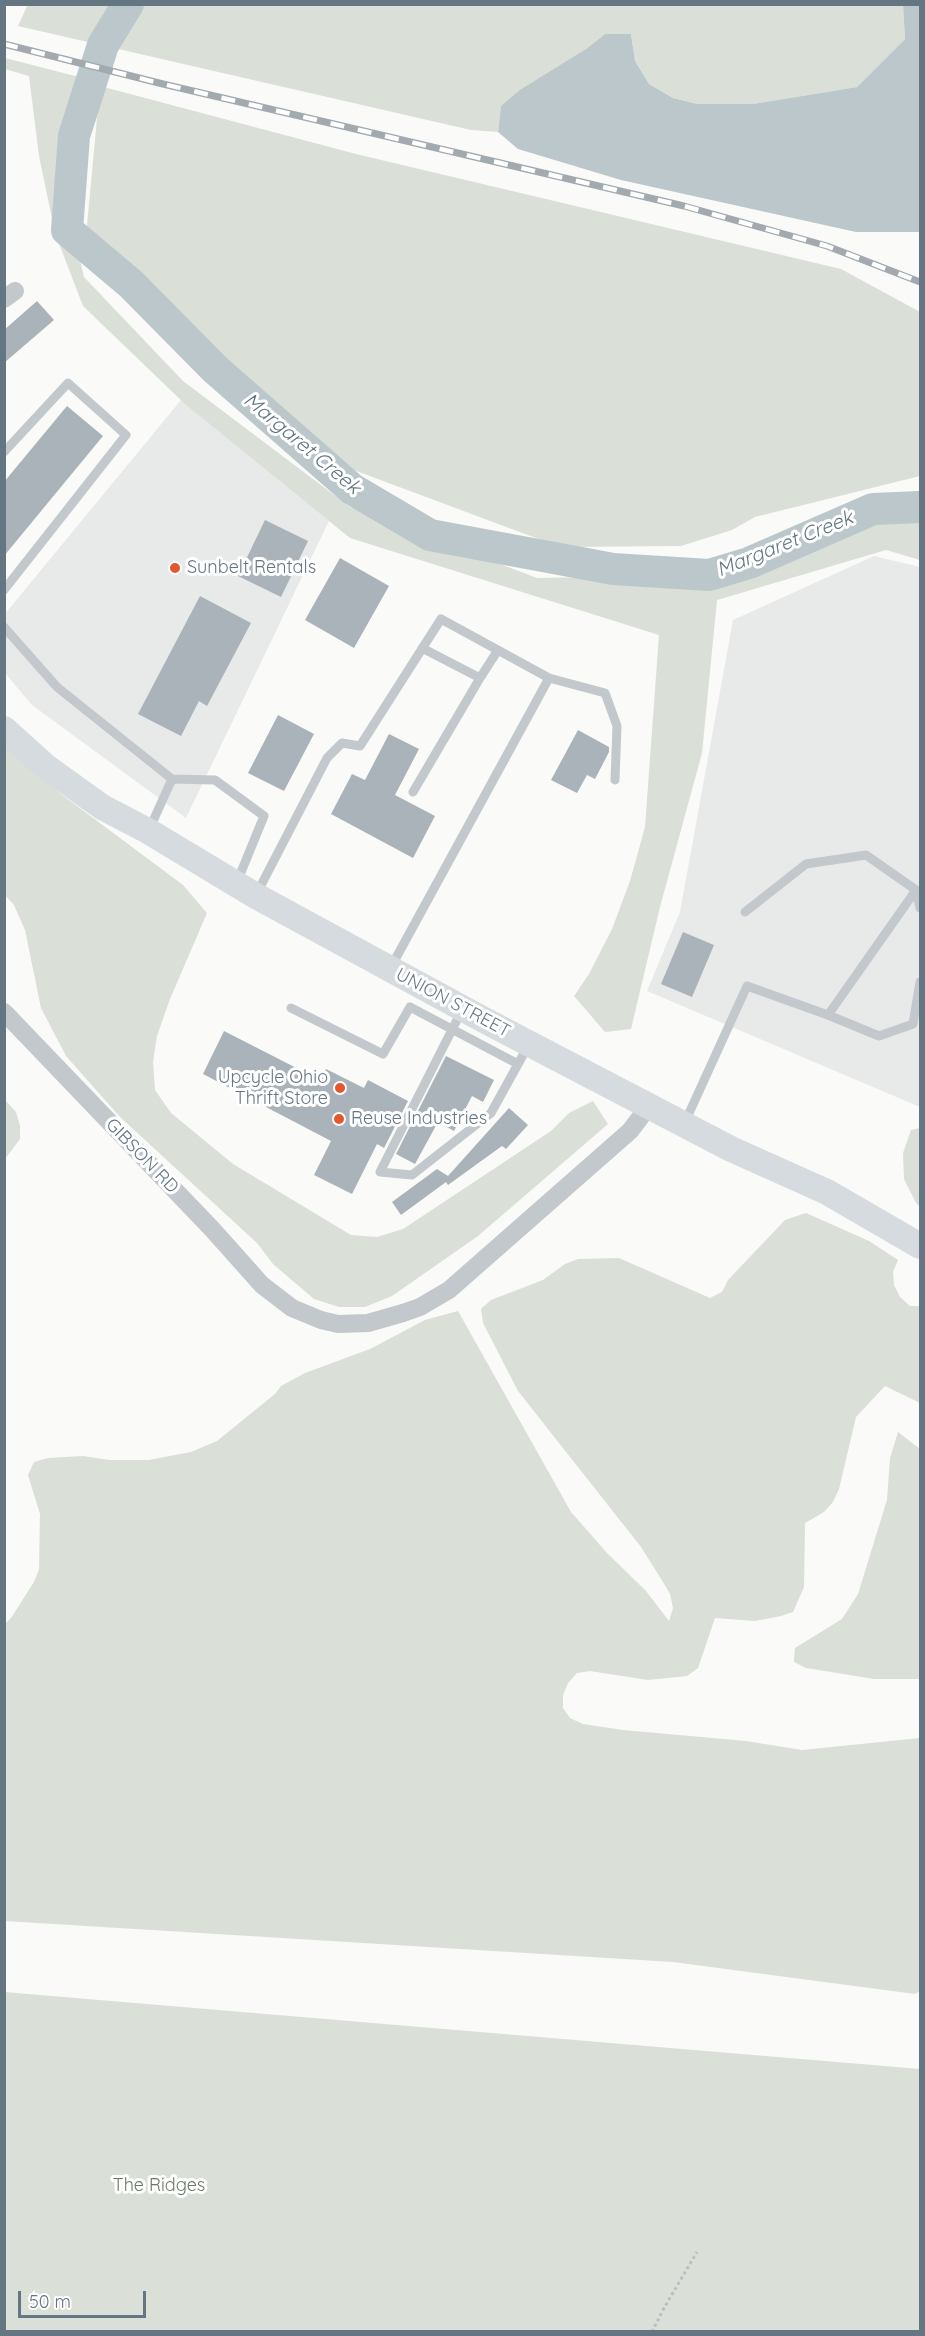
<!DOCTYPE html>
<html>
<head>
<meta charset="utf-8">
<style>
	body { margin:0 }
	#map { position:relative; width:925px; height:2336px; overflow:hidden; background:#fafaf8; font-family:Quicksand,sans-serif }
	canvas { display:block }
	.frame { position:absolute; inset:0; border:6px solid #657683; pointer-events:none }
	.scale { position:absolute; left:18px; top:2291px; width:128px; height:27px; box-sizing:border-box; border:3px solid #657683; border-top:0; padding-left:8px; font-size:18px; line-height:21px; white-space:nowrap; color:#657683; -webkit-text-stroke:4px #fff; paint-order:stroke }
</style>
</head>
<body>
<div id="map">
<canvas width="925" height="2336"></canvas>
<div class="frame"></div>
<div class="scale">50 m</div>
</div>
<script>
const g = document.querySelector('canvas').getContext('2d');
g.lineJoin = 'round';
function paint(path, color) { g.fillStyle = color; g.fill(path, 'evenodd'); }
const toPath = rows => new Path2D(rows.map(r => 'M' + r).join(''));
function stroke(path, color, width, dash) { g.strokeStyle = color; g.lineWidth = width; g.lineCap = dash ? 'butt' : 'round'; g.setLineDash(dash || []); g.stroke(path); }
function label(font, color, halo, rows, align = 'center') {
  g.font = font + ' Quicksand,sans-serif'; g.lineWidth = 6; g.setLineDash([]); g.textBaseline = 'middle'; g.strokeStyle = halo; g.fillStyle = color; for (const [text, x, y, turn = 0] of rows) {
    g.save(); g.translate(x, y); g.rotate((+turn || 0) * Math.PI / 180); g.textAlign = isNaN(turn) ? turn : align; if (halo) g.strokeText(text, 0, 0); g.fillText(text, 0, 0); g.restore();
  }
}
const built = toPath([
	[181,400,329,521,186,818,32,705,5,673,4,615],
	[874,556,920,567,920,1107,647,991,680,912,733,620]
]);
const green = toPath([
	[28,4,903,4,905,39,857,87,753,104,699,104,673,98,649,84,635,61,631,34,605,34,586,49,501,106,498,132,471,130,18,26],
	[5,58,79,77,79,154,69,212,84,277,183,381,350,507,537,578,660,576,713,578,851,521,920,515,920,560,886,550,717,600,702,753,660,907,631,1029,605,1032,574,996,589,974,612,929,630,881,645,827,659,635,350,538,185,404,83,306,55,233,39,156,29,76,5,69],
	[100,86,356,154,841,269,920,312,920,476,755,517,732,530,681,546,560,547,335,463,107,263,85,247],
	[4,744,61,794,183,885,207,913,170,999,157,1036,153,1062,155,1090,171,1113,233,1164,351,1235,377,1237,403,1229,551,1131,569,1113,593,1101,608,1124,478,1236,392,1296,365,1307,339,1307,314,1299,273,1264,257,1243,120,1117,66,1056,41,1008,25,930,14,905,5,895],
	[5,1100,16,1112,20,1126,20,1139,5,1159],
	[920,1128,920,1207,916,1203,904,1179,903,1153,911,1130],
	[806,1213,869,1241,898,1260,893,1272,894,1285,900,1297,910,1306,920,1306,920,1403,885,1386,856,1417,839,1489,833,1502,824,1512,805,1523,804,1587,793,1612,781,1616,755,1621,715,1618,698,1668,687,1676,648,1680,590,1671,577,1673,568,1683,563,1695,563,1708,570,1718,583,1724,623,1730,746,1741,802,1750,920,1738,920,1991,915,1994,673,1962,5,1921,5,1624,11,1618,34,1582,39,1569,40,1514,28,1475,34,1462,48,1458,83,1456,109,1460,149,1460,191,1452,217,1441,275,1394,281,1386,305,1373,370,1349,425,1320,458,1311,571,1512,607,1553,646,1591,669,1621,673,1608,670,1594,663,1582,641,1547,518,1391,483,1323,481,1309,491,1300,543,1280,565,1264,578,1259,619,1258,710,1298,722,1292,728,1280,785,1220],
	[898,1432,920,1449,920,1679,874,1679,806,1668,794,1662,795,1648,842,1619,858,1594,887,1500,890,1458],
	[4,1992,920,2069,920,2331,5,2331]
]);
const water = toPath([
	[903,5,920,5,920,232,856,232,621,180,518,149,498,132,501,106,520,90,586,49,605,34,631,34,635,61,649,84,673,98,698,104,753,104,857,87,905,39]
]);
const river = toPath([
	[128,4,103,45,74,136,67,230,131,284,215,369,352,489,430,535,613,569,709,575,749,563,873,509,920,507]
]);
const building = toPath([
	[37,301,54,320,4,363,4,330],
	[67,406,103,436,4,556,4,482],
	[265,520,308,541,281,597,238,576],
	[340,558,389,586,354,648,305,620],
	[200,596,251,623,207,706,199,701,181,736,138,714],
	[278,715,314,734,284,791,248,773],
	[578,730,609,747,609,752,595,779,587,775,577,793,551,780],
	[389,734,419,749,395,795,435,816,413,858,331,814,352,774,365,780],
	[683,932,714,945,692,997,661,984],
	[224,1031,320,1080,326,1069,364,1088,368,1080,408,1101,384,1148,377,1144,352,1194,314,1175,331,1141,203,1074],
	[446,1056,494,1080,483,1102,472,1096,454,1131,438,1122,415,1164,396,1154],
	[509,1108,528,1125,506,1149,502,1146,448,1185,446,1182,401,1215,392,1202,437,1169,448,1176]
]);
const path = toPath([
	[652,2332,664,2308,697,2252]
]);
const lane = toPath([
	[4,452,68,383,126,435,4,590],
	[4,627,57,687,172,779,149,830],
	[422,648,480,678],
	[549,678,605,693,617,726,615,780],
	[172,779,215,780,264,816,237,882],
	[413,792,480,678,498,650],
	[916,890,920,908],
	[256,895,327,758,342,743,360,746,441,619,549,678,391,967],
	[291,1008,383,1054,410,1007,518,1064],
	[462,1010,380,1172,412,1175,491,1113,528,1046],
	[828,1015,879,1036,913,1024,920,982],
	[685,1122,747,986,828,1015,916,890,866,855,806,864,745,912]
]);
const street = toPath([
	[4,299,15,291],
	[4,1012,212,1229,262,1285,292,1308,321,1320,338,1324,368,1323,403,1313,420,1307,449,1290,630,1131,649,1106]
]);
const secondary = toPath([
	[4,729,45,766,102,807,148,831,256,896,484,1020,731,1149,827,1192,920,1246]
]);
const rail = toPath([
	[4,44,163,84,684,206,827,246,920,282]
]);
const markers = [
	[175,568,6,"#e4572e"],
	[340,1088,6,"#e4572e"],
	[339,1119,6,"#e4572e"]
];
const poiNames = [
	["Sunbelt Rentals",187,568],
	["Upcycle Ohio",328,1078,"right"],
	["Thrift Store",328,1099,"right"],
	["Reuse Industries",351,1119]
];
const streetNames = [
	["UNION STREET",453,1003,28],
	["GIBSON RD",142,1156,46]
];
const parkNames = [
	["The Ridges",159,2186]
];
const waterNames = [
	["Margaret Creek",302,444,40],
	["Margaret Creek",785,544,-22]
];
paint(built, '#e8e9e9');
paint(green, '#dadfd7');
paint(water, '#bbc7cb');
stroke(river, '#bbc7cb', 32);
paint(building, '#aab3b9');
stroke(path, '#bbbfc2', 3, [3, 3]);
stroke(lane, '#c3c8cc', 9);
stroke(street, '#c3c8cc', 18);
stroke(secondary, '#d6dbdf', 26);
stroke(rail, '#a2aab0', 7);
stroke(rail, '#fff', 4.5, [14]);
for (const [x, y, r, color] of markers) { const dot = new Path2D(); dot.arc(x, y, r, 0, 2 * Math.PI); g.fillStyle = color; g.fill(dot); stroke(dot, '#fff', 2); }
label('18px', '#657683', '#fff', poiNames, 'left');
label('18px', '#657683', '#fff', streetNames);
label('18px', '#687a64', '#fff', parkNames);
label('italic 20px', '#60757c', '#fff', waterNames);
</script>
</body>
</html>
